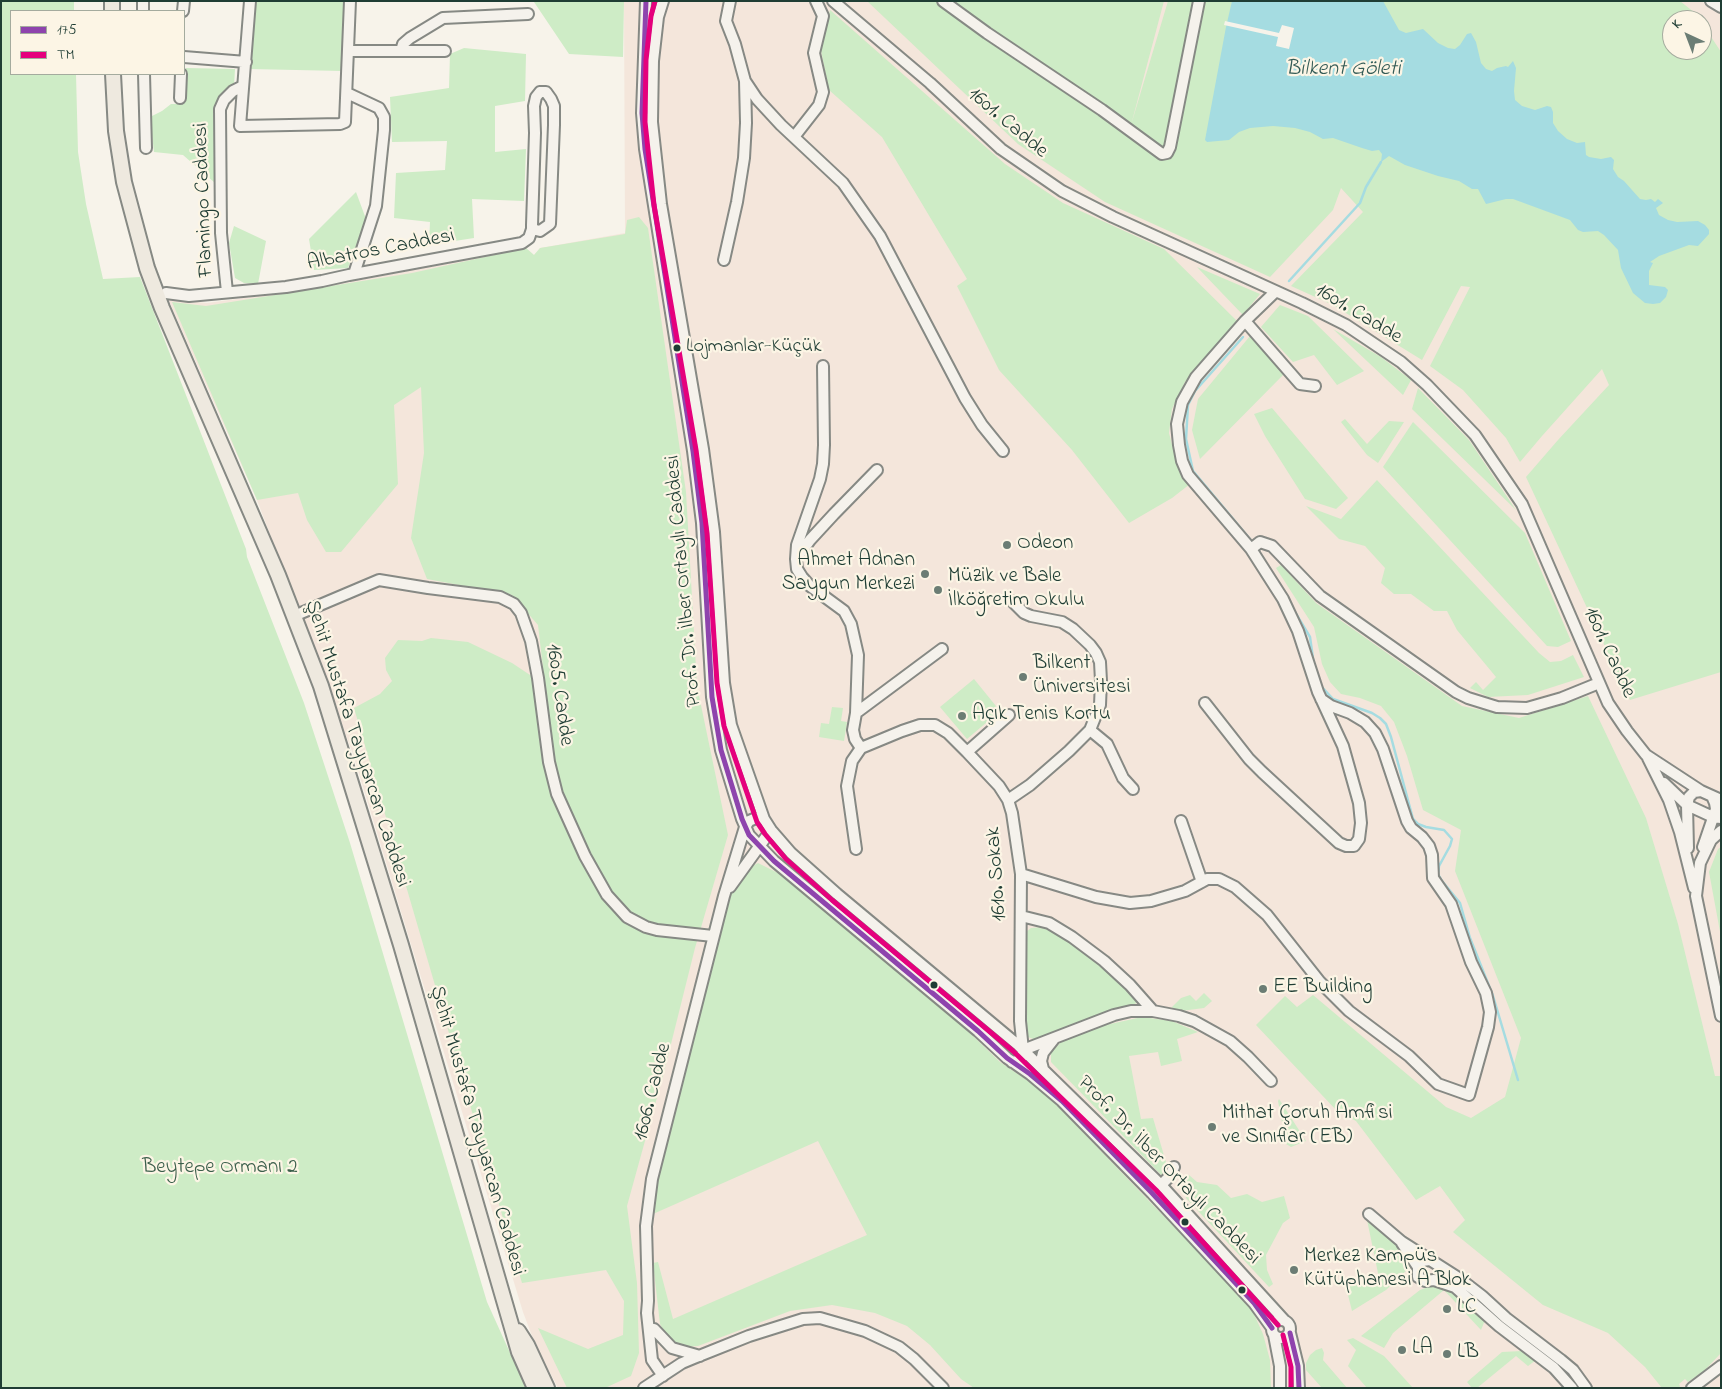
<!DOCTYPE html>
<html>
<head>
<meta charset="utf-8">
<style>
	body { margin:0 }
	#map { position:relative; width:1722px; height:1389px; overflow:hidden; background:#f7f3ea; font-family:"Indie Flower",sans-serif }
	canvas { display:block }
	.frame { position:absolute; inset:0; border:2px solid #1f3d34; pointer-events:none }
	.legend { position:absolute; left:10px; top:10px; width:175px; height:65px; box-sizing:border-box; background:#fcf5e5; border:1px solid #a4ab9e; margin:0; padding:6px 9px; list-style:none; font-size:15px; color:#1f3d34 }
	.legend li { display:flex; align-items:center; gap:10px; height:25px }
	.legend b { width:25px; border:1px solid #a4ab9e }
	.north { position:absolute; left:1662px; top:10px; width:50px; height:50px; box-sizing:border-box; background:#fcf5e5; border:1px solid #a4ab9e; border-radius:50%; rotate:317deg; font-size:14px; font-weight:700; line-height:20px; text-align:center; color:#1f3d34 }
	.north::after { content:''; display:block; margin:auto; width:18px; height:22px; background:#6b7d74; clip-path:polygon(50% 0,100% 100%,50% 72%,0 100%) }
</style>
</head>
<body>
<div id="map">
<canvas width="1722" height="1389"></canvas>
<div class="frame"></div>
<ul class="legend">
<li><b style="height:6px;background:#8e44ad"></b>175</li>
<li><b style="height:6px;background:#e5007d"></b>TM</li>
</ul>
<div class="north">K</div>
</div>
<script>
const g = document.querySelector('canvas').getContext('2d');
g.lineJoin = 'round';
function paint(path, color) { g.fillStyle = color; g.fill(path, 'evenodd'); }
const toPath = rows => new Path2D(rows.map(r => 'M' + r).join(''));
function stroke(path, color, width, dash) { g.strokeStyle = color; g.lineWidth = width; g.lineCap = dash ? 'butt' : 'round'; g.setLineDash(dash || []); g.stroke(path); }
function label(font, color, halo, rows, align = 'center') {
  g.font = font + ' "Indie Flower",sans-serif'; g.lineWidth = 4.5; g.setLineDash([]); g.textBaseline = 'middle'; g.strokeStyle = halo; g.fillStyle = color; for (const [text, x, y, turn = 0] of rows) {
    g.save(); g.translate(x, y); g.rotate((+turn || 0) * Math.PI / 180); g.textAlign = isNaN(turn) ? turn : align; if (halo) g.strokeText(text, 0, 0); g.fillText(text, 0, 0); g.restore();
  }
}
const built = toPath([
	[624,1,1701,1,1721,13,1721,1388,558,1388,535,1344,523,1312,353,754,257,500,168,299,207,303,259,296,372,278,526,248,534,255,540,248,625,233],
	[1672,20,1702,20,1702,50,1672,50]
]);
const green = toPath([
	[1,1,74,1,74,11,11,11,11,74,76,74,78,152,86,204,103,279,140,277,246,549,247,557,304,703,350,843,487,1302,526,1388,1,1388],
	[253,1,345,1,343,71,249,69],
	[526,1,624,1,623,57,569,54,534,2],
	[867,1,1164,1,1131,125,1168,1,1680,1,1695,13,1700,20,1672,20,1672,50,1702,50,1702,23,1721,52,1721,672,1630,700,1526,477,1558,440,1609,385,1602,369,1542,436,1520,462,1506,438,1463,390,1430,366,1470,287,1461,286,1422,360,1333,305,1291,286,1363,212,1341,188,1333,210,1270,277,1105,202,1018,144],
	[830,10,1005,164,1063,203,1164,249,1237,321,1185,382,1172,409,1169,433,1178,468,1190,484,1172,498,1129,523,1072,450,999,370,957,286,967,279,882,137,829,90,821,51],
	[464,48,526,54,525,101,495,106,495,152,526,149,524,201,472,199,474,238,429,245,430,222,394,218,396,173,445,170,447,141,392,142,390,97,449,88,450,54],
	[186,68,235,69,234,86,225,91,217,103,215,183,183,155,154,152,150,117,162,111,171,104,183,104],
	[356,192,366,219,348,268,314,270,309,239],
	[639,217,648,228,686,492,697,686,728,835,695,948,664,1072,627,1206,637,1283,639,1353,631,1376,605,1388,567,1388,538,1328,588,1349,623,1335,624,1301,606,1270,522,1283,354,708,380,694,392,681,386,670,385,658,398,640,422,641,431,638,468,642,512,663,545,685,538,625,512,595,427,579,411,538,424,453,421,387,394,405,398,484,341,552,326,552,307,520,298,493,257,500,172,302,206,306,412,273,526,248,534,255,540,248,625,234,627,220],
	[234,226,266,241,258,284,244,283,235,278,229,243],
	[1197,267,1260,294,1243,315],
	[1280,305,1308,316,1364,371,1337,385,1314,355,1293,362,1261,327],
	[1333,329,1381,357,1411,380,1403,395],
	[1250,336,1284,374,1200,459,1192,430,1198,399],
	[1418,388,1469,440,1516,510,1412,409],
	[1272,408,1348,498,1336,509,1305,499,1265,436,1254,414],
	[1345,419,1367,444,1389,421,1404,422,1378,463,1367,455,1341,422],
	[1413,422,1525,533,1571,641,1558,647,1547,646,1383,467],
	[1377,480,1539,653,1550,662,1561,661,1573,655,1584,677,1528,695,1488,697,1470,688,1476,682,1483,690,1496,677,1457,630,1447,611,1434,611,1411,594,1394,594,1381,583,1385,568,1365,546,1339,539,1306,506,1341,519],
	[1281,565,1316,603,1462,706,1519,718,1588,696,1646,818,1678,924,1715,1076,1721,1076,1721,1353,1704,1371,1688,1382,1685,1379,1679,1384,1680,1386,1679,1388,1662,1388,1645,1367,1608,1333,1543,1305,1453,1232,1465,1220,1440,1186,1416,1200,1356,1121,1337,1111,1256,1025,1285,996,1297,1007,1313,995,1446,1107,1471,1118,1505,1097,1521,1038,1455,871,1461,830,1423,810,1407,756,1394,722,1381,706,1360,698,1341,694,1330,682,1322,664,1314,627,1276,568],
	[974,679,1000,711,967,739,940,707],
	[832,707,843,708,841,721,847,722,844,741,819,737,821,723,829,724],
	[1721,847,1721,937,1709,872,1718,849],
	[758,863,780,874,970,1033,1000,1062,1043,1091,1231,1286,1253,1312,1263,1334,1270,1360,1271,1388,974,1388,961,1379,930,1345,907,1326,875,1313,832,1305,790,1311,698,1346,682,1347,668,1339,660,1324,653,1263,658,1262,673,1319,867,1235,818,1141,653,1214,653,1199,660,1170,726,897,744,871],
	[1042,927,1064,937,1089,956,1116,978,1137,1003,1095,1017,1036,1040,1028,1037,1026,1032,1025,933,1031,928],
	[1204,993,1212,1001,1204,1008,1181,1011,1174,1010,1172,1007,1181,998,1190,995,1196,1001],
	[1142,1017,1172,1021,1198,1032,1177,1039,1182,1061,1161,1066,1158,1052,1129,1056,1141,1119,1153,1118,1168,1169,1162,1176,1051,1062,1051,1052,1063,1040,1101,1026],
	[1279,1099,1306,1141,1291,1147,1286,1144,1278,1101],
	[1189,1175,1197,1182,1217,1185,1231,1198,1247,1194,1262,1202,1284,1196,1290,1218,1283,1223,1266,1255,1267,1270,1273,1284,1269,1287,1186,1198,1184,1183],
	[1366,1215,1399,1243,1410,1267,1386,1290,1352,1311,1346,1287,1379,1278],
	[1434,1285,1452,1290,1485,1320,1481,1330,1444,1290,1393,1333,1384,1348,1361,1336,1420,1290],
	[1353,1338,1384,1356,1413,1388,1367,1388,1348,1366,1356,1350,1347,1340],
	[1322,1348,1324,1353,1323,1360,1347,1388,1322,1388,1306,1370,1306,1363,1310,1355,1316,1350],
	[1522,1351,1536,1360,1528,1366,1516,1356,1477,1388,1472,1388,1467,1382,1502,1352]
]);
const water = toPath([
	[1232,1,1383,1,1399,30,1406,33,1423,29,1438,43,1448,48,1455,49,1460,45,1467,34,1471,33,1476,42,1481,63,1486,69,1492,71,1497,68,1506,66,1508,67,1513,61,1516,68,1514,91,1515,100,1522,106,1535,110,1547,106,1551,107,1553,112,1553,123,1558,131,1567,139,1577,143,1585,142,1586,155,1589,157,1601,159,1611,157,1614,160,1613,169,1618,177,1624,181,1640,199,1646,200,1651,199,1655,202,1658,199,1663,203,1656,208,1659,215,1668,220,1677,222,1698,221,1705,225,1709,230,1709,234,1698,246,1689,245,1659,256,1650,262,1653,263,1649,271,1649,285,1665,287,1668,290,1666,297,1660,303,1653,304,1645,303,1633,293,1621,268,1618,250,1604,235,1598,231,1583,232,1578,230,1570,220,1513,199,1506,199,1486,204,1478,189,1472,189,1459,181,1438,176,1405,165,1389,156,1381,162,1382,154,1379,150,1372,151,1362,148,1333,138,1323,139,1310,132,1295,128,1273,126,1250,128,1239,132,1229,140,1207,142,1205,140,1226,27]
]);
const pier = toPath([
	[1225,21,1279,33,1282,25,1294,28,1289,49,1276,46,1278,37,1224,25]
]);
const stream = toPath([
	[1289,281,1360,203,1366,187,1381,162],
	[1243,337,1195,391,1188,405,1186,439,1193,471,1254,544],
	[1257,549,1310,637,1314,666],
	[1320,685,1333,699,1372,713,1380,718,1386,724,1391,737,1413,819,1418,824,1426,827,1444,830,1452,839,1450,846,1439,866,1438,874,1442,881,1460,903,1470,938,1493,996,1518,1080]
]);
const minor = toPath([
	[250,1,240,126,340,124,345,122,350,1],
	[646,1,642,113,645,149,693,451,702,523,712,697,721,750,742,819,749,835,774,861,978,1031,1007,1058,1030,1074,1062,1101,1152,1193,1254,1303,1272,1328],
	[663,1,658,17,653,61,652,122,661,204,703,449,714,532,724,683,731,725,764,819,771,830,791,853,837,894,1018,1045,1161,1185,1284,1320],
	[833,1,930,83,1001,149,1062,191,1113,217,1302,303,1346,325,1401,362,1427,385,1475,435,1522,504,1608,703,1627,731,1646,755,1701,791,1721,800],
	[943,1,987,33,1102,110,1162,154,1167,153,1170,147,1199,1],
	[1711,1,1721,7],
	[143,11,143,1],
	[183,11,184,1],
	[348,51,445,51],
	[401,51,403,44,410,38,443,18,528,14],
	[184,57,246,62],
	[144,74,146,148],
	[745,81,757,99,781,125,843,183,880,236,965,398,982,425,1003,451],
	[540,92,546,92,551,99,554,106,554,125,550,224,540,231,532,229,532,225,535,133,534,106,536,97,540,92],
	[347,93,379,108,384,117,384,130,376,206,354,274],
	[180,98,181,74],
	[794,137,819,105,823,92,814,53,823,16,816,1],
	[724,260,737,202,744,158,746,123,745,81,735,44,726,21,730,1],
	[227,292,221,233,220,109,224,100,233,91,243,86],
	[166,293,189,296,286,287,322,281,349,275,522,243,529,238,532,229],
	[1245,321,1300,384,1315,386],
	[823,366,824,445,823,464,820,479,797,545,796,559,797,569,802,577,810,586,844,611,851,624,858,655,856,713,853,730,855,739,861,748],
	[1251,549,1260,542,1272,546,1320,596,1456,692,1468,698,1497,707,1527,708,1562,698,1599,683],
	[796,559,810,540,834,514,877,470],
	[294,616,379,580,428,588,500,597,514,604,521,613,531,641,538,678,549,762,557,794,585,856,607,895,627,917,646,927,657,930,713,936],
	[1205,703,1249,759,1262,772,1339,843,1346,846,1354,846,1359,839,1361,823,1359,803,1343,746,1318,692,1298,631,1283,599,1251,549,1188,475,1182,461,1179,445,1177,424,1182,402,1196,377,1245,321,1275,292],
	[856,713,942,649],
	[1090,730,1107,744,1123,778,1133,789],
	[861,748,902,731,920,725,935,725,948,733,967,752,999,786,1008,800,1012,813,1021,874,1020,1021,1023,1050,1022,1057,1018,1061,1012,1062],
	[967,752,1009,715],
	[1648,758,1669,800,1680,832,1694,888],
	[1664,783,1687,805,1713,817,1721,818],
	[1008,800,1030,785,1069,751,1090,730,1100,705,1101,681,1100,662,1096,653,1090,645,1073,629,1062,622,1031,616,1024,613,1012,601],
	[1181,821,1202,882],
	[1721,831,1711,840,1700,863,1696,896,1721,1016],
	[1703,847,1716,809,1715,803,1712,796],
	[1688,848,1687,805,1689,797,1694,792,1701,791],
	[856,849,847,786,852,761,861,748],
	[1021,874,1096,897,1130,903,1151,901,1185,891,1207,879,1219,879,1235,887,1267,915,1320,982,1349,1011,1409,1056,1438,1084,1469,1095,1488,1027,1490,1012,1486,993,1471,962,1451,904,1433,878,1432,855,1429,846,1422,837,1411,828,1407,821,1383,749,1375,733,1365,722,1350,713,1331,706,1321,699],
	[730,887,771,830],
	[1021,916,1049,923,1072,937,1104,961,1130,985,1153,1011],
	[1023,1050,1114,1015,1131,1011,1153,1011,1179,1016,1194,1021,1230,1041,1248,1057,1271,1081],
	[1043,1069,1041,1061,1043,1053,1054,1039],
	[1157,1189,1170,1176,1174,1167],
	[1369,1214,1402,1242,1460,1279,1482,1296,1506,1318,1561,1360,1573,1370,1586,1388],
	[1402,1243,1418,1267],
	[1430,1260,1422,1261,1418,1267,1418,1277,1425,1281,1434,1280,1455,1287,1499,1326,1554,1368,1572,1388],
	'1272 1329a9 9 0 1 1 18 0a9 9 0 1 1-18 0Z',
	[654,1329,672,1348,700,1356],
	[1290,1333,1298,1366,1299,1388],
	[1274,1335,1280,1366,1280,1388],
	[663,1376,652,1360,647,1313,648,1301,646,1226,652,1179,724,896,745,827,749,821,756,818,764,819],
	[644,1388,682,1363,694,1358,749,1336,803,1319,820,1318,865,1331,899,1347,914,1359,943,1388],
	[1692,1388,1721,1366]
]);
const major = toPath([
	[112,11,112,1],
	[113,74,116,131,124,182,147,268,162,308,278,575,321,686,401,945,519,1352,535,1388],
	[518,1331,527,1345,547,1388]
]);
const bus1 = toPath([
	[646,1,642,113,645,149,693,451,702,523,712,697,721,750,742,819,749,835,774,861,978,1031,1007,1058,1030,1074,1062,1101,1152,1193,1254,1303,1272,1328],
	[1290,1333,1298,1366,1299,1388]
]);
const bus2 = toPath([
	[655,1,651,16,646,60,645,122,654,205,696,450,707,533,717,683,724,726,757,822,765,834,786,859,832,900,1013,1051,1156,1190,1278,1325],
	[1283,1335,1291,1367,1291,1388]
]);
const markers = [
	[677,348,4.5,"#1f3d34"],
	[1007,545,5,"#6b7d74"],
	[925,574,5,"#6b7d74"],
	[938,590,5,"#6b7d74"],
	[1023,677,5,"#6b7d74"],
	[962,716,5,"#6b7d74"],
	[934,985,4.5,"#1f3d34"],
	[1263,989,5,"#6b7d74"],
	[1212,1127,5,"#6b7d74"],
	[1185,1222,4.5,"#1f3d34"],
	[1294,1270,5,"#6b7d74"],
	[1242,1290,4.5,"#1f3d34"],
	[1447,1309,5,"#6b7d74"],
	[1402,1350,5,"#6b7d74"],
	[1447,1354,5,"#6b7d74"]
];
const busNames = [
	["Lojmanlar-Küçük",686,348]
];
const streetNames = [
	["1601. Cadde",1007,124,40],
	["Flamingo Caddesi",205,200,-92],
	["Albatros Caddesi",381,251,-11],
	["1601. Cadde",1358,315,31],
	["Prof. Dr. İlber Ortaylı Caddesi",685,581,-95],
	["1601. Cadde",1608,653,65],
	["1605. Cadde",558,695,82],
	["Şehit Mustafa Tayyarcan Caddesi",356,744,72],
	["1610. Sokak",998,874,-94],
	["1606. Cadde",654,1092,-76],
	["Şehit Mustafa Tayyarcan Caddesi",476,1131,74],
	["Prof. Dr. İlber Ortaylı Caddesi",1168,1171,46]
];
const poiNames = [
	["Odeon",1017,545],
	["Ahmet Adnan",915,562,"right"],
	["Saygun Merkezi",915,586,"right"],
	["Müzik ve Bale",948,578],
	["İlköğretim Okulu",948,602],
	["Bilkent",1033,665],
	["Üniversitesi",1033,689],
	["Açık Tenis Kortu",972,716],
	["EE Building",1273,989],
	["Mithat Çoruh Amfisi",1222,1115],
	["ve Sınıflar (EB)",1222,1139],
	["Merkez Kampüs",1304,1258],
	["Kütüphanesi A Blok",1304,1282],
	["LC",1457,1309],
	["LA",1412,1350],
	["LB",1457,1354]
];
const parkNames = [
	["Beytepe Ormanı 2",220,1169]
];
const waterNames = [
	["Bilkent Göleti",1343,70]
];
paint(built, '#f4e6db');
paint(green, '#ceecc6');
paint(water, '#a5dce1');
paint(pier, '#f7f3ea');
stroke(stream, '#a5dce1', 2.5);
stroke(minor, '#868984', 14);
stroke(major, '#868984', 18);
stroke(minor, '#f5f2ec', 10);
stroke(major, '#eee9df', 14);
stroke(bus1, '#8e44ad', 5);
stroke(bus2, '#e5007d', 5);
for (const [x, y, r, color] of markers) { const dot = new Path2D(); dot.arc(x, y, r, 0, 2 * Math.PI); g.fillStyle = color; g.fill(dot); stroke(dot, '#fcf5e5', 2); }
label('20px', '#1f3d34', '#fcf5e5', busNames, 'left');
label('21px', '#1f3d34', '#fcf5e5', streetNames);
label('21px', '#1f3d34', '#fcf5e5', poiNames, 'left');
label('21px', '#3b5f4b', '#fcf5e5', parkNames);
label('italic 22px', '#335b56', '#fcf5e5', waterNames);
</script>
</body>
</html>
